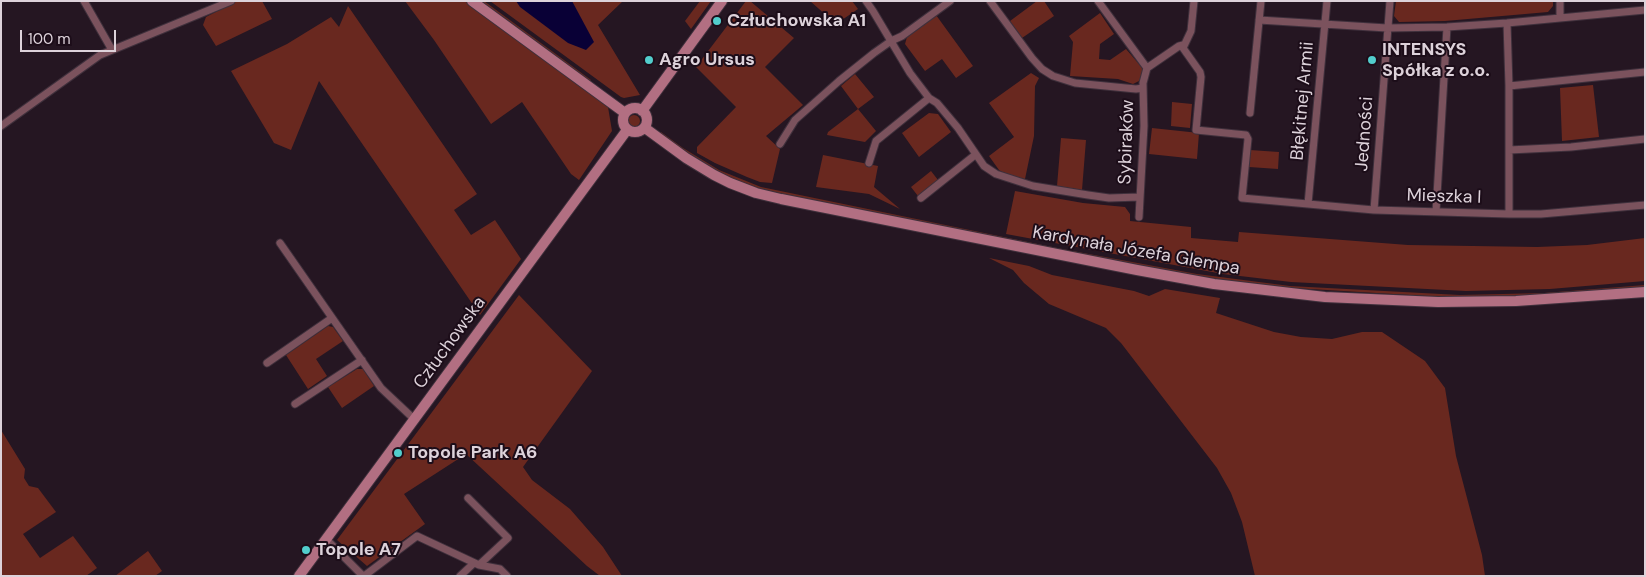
<!DOCTYPE html>
<html>
<head>
<meta charset="utf-8">
<style>
	body { margin:0 }
	#map { position:relative; width:1646px; height:577px; overflow:hidden; background:#251622; font-family:"DM Sans",sans-serif }
	canvas { display:block }
	.frame { position:absolute; inset:0; border:2px solid #ddd2da; pointer-events:none }
	.scale { position:absolute; left:20px; top:30px; width:96px; height:22px; box-sizing:border-box; border:2px solid #ddd2da; border-top:0; padding-left:6px; font-size:15px; line-height:18px; white-space:nowrap; color:#ddd2da; -webkit-text-stroke:4px #1c0d19; paint-order:stroke }
</style>
</head>
<body>
<div id="map">
<canvas width="1646" height="577"></canvas>
<div class="frame"></div>
<div class="scale">100 m</div>
</div>
<script>
const g = document.querySelector('canvas').getContext('2d');
g.lineJoin = 'round';
function paint(path, color) { g.fillStyle = color; g.fill(path, 'evenodd'); }
const toPath = rows => new Path2D(rows.map(r => 'M' + r).join(''));
function stroke(path, color, width, dash) { g.strokeStyle = color; g.lineWidth = width; g.lineCap = dash ? 'butt' : 'round'; g.setLineDash(dash || []); g.stroke(path); }
function label(font, color, halo, rows, align = 'center') {
  g.font = font + ' "DM Sans",sans-serif'; g.lineWidth = 4; g.setLineDash([]); g.textBaseline = 'middle'; g.strokeStyle = halo; g.fillStyle = color; for (const [text, x, y, turn = 0] of rows) {
    g.save(); g.translate(x, y); g.rotate((+turn || 0) * Math.PI / 180); g.textAlign = isNaN(turn) ? turn : align; if (halo) g.strokeText(text, 0, 0); g.fillText(text, 0, 0); g.restore();
  }
}
const green = toPath([
	[237,1,262,1,272,19,216,46,203,25,206,17],
	[405,1,466,1,608,107,612,131,579,180,571,174,522,102,491,124,434,40],
	[480,1,484,1,591,80,589,82],
	[490,1,623,1,598,25,640,95,624,98,621,97],
	[700,1,711,1,691,29,685,21],
	[746,1,750,1,794,38,765,67,803,105,766,136,780,149,772,183,760,182,747,177,715,163,697,153,697,147,736,107,696,67],
	[810,1,852,1,858,9,836,24],
	[1037,1,1044,1,1054,16,1022,38,1010,21],
	[1396,1,1553,1,1553,6,1548,12,1445,21,1399,22,1394,16],
	[348,6,477,194,454,210,471,235,495,220,521,259,480,315,319,81,291,150,274,143,231,71,287,44,331,17,339,27],
	[1100,13,1114,34,1100,44,1099,59,1110,60,1126,49,1144,70,1141,80,1133,84,1118,79,1070,76,1073,42,1069,36],
	[936,15,973,66,956,78,942,59,925,71,905,44,907,37],
	[1031,73,1039,78,1035,86,1034,136,1025,179,1009,177,999,170,989,156,1014,137,989,103],
	[855,74,874,97,858,109,876,131,865,142,827,135,828,132,858,109,841,86],
	[1593,85,1599,137,1562,141,1560,88],
	[1172,102,1192,104,1190,128,1171,126],
	[929,113,938,114,951,132,919,157,902,133],
	'628 121a6 6 0 1 1 12 0a6 6 0 1 1-12 0Z',
	[1152,128,1199,133,1197,159,1149,154],
	[661,132,683,148,719,170,761,187,1062,249,1197,274,1290,286,1460,295,1544,293,1645,285,1645,288,1577,294,1459,298,1277,287,1186,275,780,195,745,185,703,164,660,133],
	[1061,138,1086,140,1082,190,1057,186],
	[1250,150,1279,152,1278,169,1249,167],
	[823,155,878,166,874,187,900,209,869,194,816,187],
	[931,171,938,180,918,196,911,187],
	[1015,191,1083,203,1125,207,1130,214,1130,221,1191,227,1191,238,1238,242,1239,232,1408,245,1537,247,1587,245,1645,238,1645,281,1550,289,1466,291,1291,282,1223,274,1006,234],
	[989,258,1029,266,1052,275,1134,291,1149,296,1165,289,1220,298,1216,313,1274,332,1301,337,1332,339,1362,332,1382,332,1425,361,1445,388,1456,456,1482,555,1485,576,1255,576,1242,522,1231,493,1217,468,1121,343,1106,328,1049,304,1024,283,1013,270],
	[519,295,592,371,523,467,532,480,570,509,603,547,622,576,600,576,587,566,466,454,404,494,425,524,367,566,337,540],
	[328,326,333,327,343,341,316,359,327,376,308,389,286,355],
	[357,369,363,369,374,386,342,408,328,387],
	[1,430,25,469,24,478,29,486,38,488,56,512,23,534,40,558,73,536,97,568,86,576,3,576,1,573],
	[148,551,162,571,155,576,115,576]
]);
const water = toPath([
	[516,1,572,1,594,42,586,50,568,43,520,7]
]);
const street = toPath([
	[84,1,112,50],
	[866,1,873,11,910,73,929,98,937,103,958,128,984,166,996,174,1033,186,1088,195,1109,198,1140,197],
	[990,1,1032,58,1042,69,1053,76,1075,83,1136,89,1143,88],
	[1098,1,1147,68],
	[1194,1,1191,31,1183,48,1200,72,1201,77,1196,130,1246,135,1248,139,1242,198,1374,210,1509,214,1541,214,1645,205],
	[1560,18,1560,1],
	[1259,20,1387,28,1447,27,1507,23,1645,10],
	[1507,23,1509,86,1509,214],
	[1509,86,1645,72],
	[1250,113,1261,1],
	[1,126,100,55,231,1],
	[780,144,795,120,839,81,874,53,891,41,902,36,950,1],
	[1509,150,1571,147,1645,139],
	[869,163,876,141,929,98],
	[921,198,975,155],
	[1308,204,1327,1],
	[1374,210,1390,1],
	[1436,212,1447,27],
	[1139,217,1144,126,1143,83,1147,68,1179,46,1183,45],
	[280,243,381,388,414,419],
	[267,363,332,318],
	[295,404,362,360],
	[326,539,363,576],
	[479,565,500,569,507,576],
	[364,576,417,536,479,565,508,538,468,498],
	[460,576,474,563]
]);
const secondary = toPath([
	[472,1,625,113],
	'623 120a12 12 0 1 1 24 0a12 12 0 1 1-24 0Z',
	[642,111,722,1],
	[645,128,686,158,714,175,730,183,756,193,781,199,1137,270,1214,284,1325,297,1438,302,1516,301,1645,292],
	[299,576,627,130]
]);
const markers = [
	[717,21,5,"#52cdcc"],
	[649,60,5,"#52cdcc"],
	[1372,60,5,"#52cdcc"],
	[398,453,5,"#52cdcc"],
	[306,550,5,"#52cdcc"]
];
const poiNames = [
	["Człuchowska A1",727,21],
	["INTENSYS",1382,50],
	["Spółka z o.o.",1382,71],
	["Agro Ursus",659,60],
	["Topole Park A6",408,453],
	["Topole A7",316,550]
];
const streetNames = [
	["Błękitnej Armii",1303,101,-85],
	["Jedności",1365,134,-86],
	["Sybiraków",1127,142,-88],
	["Mieszka I",1444,197,2],
	["Kardynała Józefa Glempa",1136,251,10],
	["Człuchowska",450,343,-54]
];
paint(green, '#69281f');
paint(water, '#090036');
stroke(street, '#3f303c', 9);
stroke(secondary, '#3f303c', 12);
stroke(street, '#7b525d', 7);
stroke(secondary, '#b26f82', 10);
for (const [x, y, r, color] of markers) { const dot = new Path2D(); dot.arc(x, y, r, 0, 2 * Math.PI); g.fillStyle = color; g.fill(dot); stroke(dot, '#1c0d19', 2); }
label('bold 18px', '#ddd2da', '#1c0d19', poiNames, 'left');
label('18px', '#ddd2da', '#1c0d19', streetNames);
</script>
</body>
</html>
